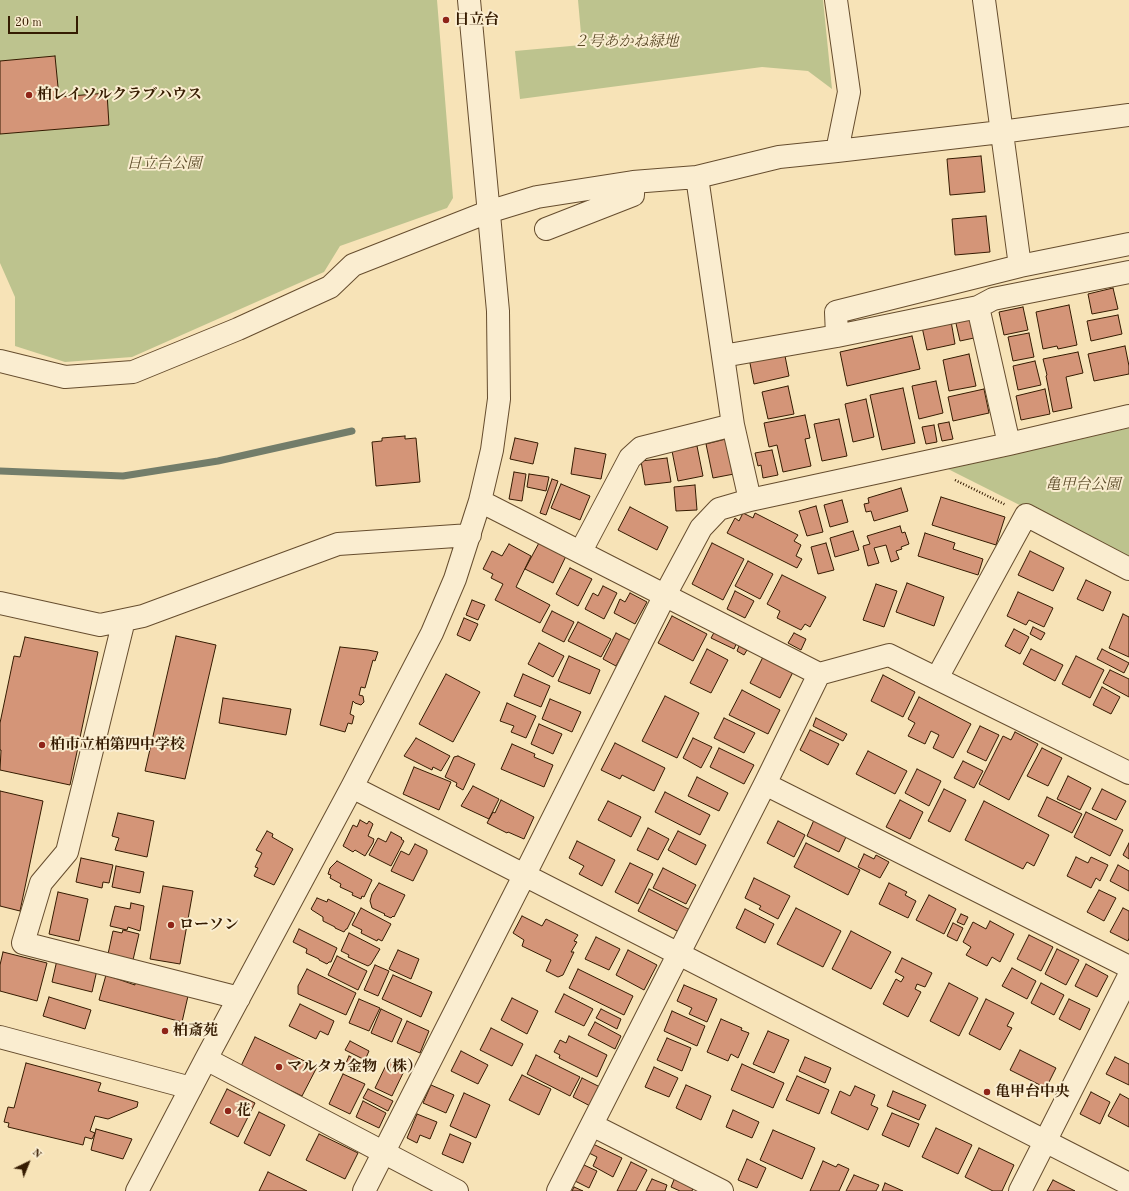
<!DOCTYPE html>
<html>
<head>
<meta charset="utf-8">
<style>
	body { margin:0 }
	#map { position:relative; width:1129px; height:1191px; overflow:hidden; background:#f7e3b7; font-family:"Old Standard TT",serif }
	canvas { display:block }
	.north { position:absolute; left:8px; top:1143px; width:40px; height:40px; -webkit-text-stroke:3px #faedd0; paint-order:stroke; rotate:43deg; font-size:11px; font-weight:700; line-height:16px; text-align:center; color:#351b01 }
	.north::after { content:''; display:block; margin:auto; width:14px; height:18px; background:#351b01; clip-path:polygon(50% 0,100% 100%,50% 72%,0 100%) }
	.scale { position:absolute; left:8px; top:16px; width:70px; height:18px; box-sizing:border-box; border:2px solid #351b01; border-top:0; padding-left:5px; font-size:12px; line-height:14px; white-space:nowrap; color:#351b01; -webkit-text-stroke:3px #faedd0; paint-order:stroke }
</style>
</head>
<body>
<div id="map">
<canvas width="1129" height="1191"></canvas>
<div class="north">N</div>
<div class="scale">20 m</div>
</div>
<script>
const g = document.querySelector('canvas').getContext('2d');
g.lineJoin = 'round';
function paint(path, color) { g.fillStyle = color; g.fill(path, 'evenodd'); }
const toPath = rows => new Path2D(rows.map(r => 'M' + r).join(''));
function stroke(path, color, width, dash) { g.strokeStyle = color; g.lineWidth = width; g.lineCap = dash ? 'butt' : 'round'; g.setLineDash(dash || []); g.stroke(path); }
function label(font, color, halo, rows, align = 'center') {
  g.font = font + ' "Old Standard TT","Noto Serif JP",serif'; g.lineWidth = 4; g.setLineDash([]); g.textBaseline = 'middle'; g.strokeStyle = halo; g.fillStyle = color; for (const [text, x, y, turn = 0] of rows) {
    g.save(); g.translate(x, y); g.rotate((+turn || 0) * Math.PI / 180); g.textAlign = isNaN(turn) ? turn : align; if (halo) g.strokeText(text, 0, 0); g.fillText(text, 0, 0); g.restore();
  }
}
const green = toPath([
	[0,0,437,0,453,198,447,208,340,246,324,272,132,357,65,362,15,346,15,297,0,263],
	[578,0,823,0,832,89,808,71,762,67,520,99,515,51,582,45],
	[1129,428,1129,560,948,469]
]);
const stream = toPath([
	[0,471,123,476,218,461,352,431]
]);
const building = toPath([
	[55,56,59,97,107,93,109,125,0,134,0,61,55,56],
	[981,156,985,192,950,195,947,159,981,156],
	[986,216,990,252,955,255,952,219,986,216],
	[1113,288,1118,309,1092,314,1088,294,1113,288],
	[1069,305,1077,345,1058,349,1057,346,1043,349,1036,312,1069,305],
	[1023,307,1028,330,1004,335,999,312,1023,307],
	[1118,315,1122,334,1091,341,1087,321,1118,315],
	[969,316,974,338,960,341,955,319,969,316],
	[951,321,955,344,927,350,922,327,951,321],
	[1029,333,1034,357,1013,361,1008,337,1029,333],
	[912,336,920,369,847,386,840,352,912,336],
	[1125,346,1129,366,1129,374,1094,381,1088,354,1125,346],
	[784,351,789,376,754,384,749,358,784,351],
	[1078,352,1083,373,1066,377,1072,408,1053,412,1046,376,1047,375,1043,359,1078,352],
	[969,354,976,386,949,391,943,360,969,354],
	[1035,361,1041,385,1018,390,1013,366,1035,361],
	[936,381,943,413,919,419,912,386,936,381],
	[788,386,794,414,768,419,762,392,788,386],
	[903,388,915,443,882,450,870,395,903,388],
	[984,389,989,413,953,421,948,397,984,389],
	[1045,389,1050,414,1021,420,1016,396,1045,389],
	[866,399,874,437,853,442,845,404,866,399],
	[805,415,810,438,805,439,811,466,783,472,777,445,769,447,764,423,805,415],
	[839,419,847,456,822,461,814,424,839,419],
	[949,422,953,439,942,441,938,424,949,422],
	[934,425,937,442,926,444,922,427,934,425],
	[405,436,405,439,416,438,420,482,376,486,372,442,382,441,382,438,405,436],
	[515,438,538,443,533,464,510,459,515,438],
	[726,439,734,474,713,478,706,444,726,439],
	[697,446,703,476,678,481,672,451,697,446],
	[575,448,606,454,601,479,571,474,575,448],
	[772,450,778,475,763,478,761,465,758,466,755,453,772,450],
	[667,458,671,482,645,485,641,461,667,458],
	[514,472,526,474,522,501,509,499,514,472],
	[529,474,549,477,546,491,527,487,529,474],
	[552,479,558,481,546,515,540,513,552,479],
	[561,484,590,496,580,520,551,508,561,484],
	[695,485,697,510,676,511,674,487,695,485],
	[901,488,908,511,874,521,871,511,866,512,864,504,869,503,868,498,901,488],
	[941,497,1005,517,996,545,932,525,941,497],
	[842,500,848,522,830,527,824,505,842,500],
	[816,506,823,532,807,536,799,511,816,506],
	[630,507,668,527,657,550,618,530,630,507],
	[743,513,753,518,755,513,798,535,794,541,801,545,796,556,802,559,797,568,727,533,735,518,739,521,743,513],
	[900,526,902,533,905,532,909,544,901,547,902,549,896,551,899,559,891,562,886,545,874,548,879,563,868,566,863,546,870,544,867,536,900,526],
	[853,531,859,550,835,557,830,538,853,531],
	[925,533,955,543,953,549,983,559,978,575,918,556,925,533],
	[540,541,567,554,553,583,525,569,540,541],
	[712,543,744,559,723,600,692,584,712,543],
	[826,543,834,570,818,574,811,547,826,543],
	[509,544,531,556,516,587,550,605,540,623,495,600,503,584,491,578,493,574,483,569,492,551,502,556,509,544],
	[1030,551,1064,568,1053,591,1018,575,1030,551],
	[748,561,773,574,760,599,735,586,748,561],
	[570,568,592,579,578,606,556,594,570,568],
	[782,575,826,597,810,627,805,624,801,630,777,618,780,611,767,604,782,575],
	[1086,580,1111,592,1103,611,1077,599,1086,580],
	[907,583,944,597,934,626,896,612,907,583],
	[876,584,897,591,884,627,863,620,876,584],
	[603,586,617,593,604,619,585,609,593,593,598,596,603,586],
	[735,591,754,601,745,618,727,609,735,591],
	[1018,592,1053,608,1044,627,1029,620,1026,625,1007,616,1018,592],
	[630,593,647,602,635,624,614,613,620,599,625,602,630,593],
	[472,600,485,605,478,620,466,615,472,600],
	[552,611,574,622,564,642,542,631,552,611],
	[1123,614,1129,617,1129,657,1109,648,1123,614],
	[672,616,707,634,693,661,658,643,672,616],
	[464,618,478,624,470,641,457,635,464,618],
	[578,622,611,639,601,657,568,641,578,622],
	[1033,627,1045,633,1041,640,1030,634,1033,627],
	[716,629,738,640,734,649,711,638,716,629],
	[1014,629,1029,637,1020,654,1005,646,1014,629],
	[616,633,630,640,616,666,603,659,616,633],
	[794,633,806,639,801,650,788,643,794,633],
	[176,636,216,645,185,779,145,771,176,636],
	[25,637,98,652,70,785,0,770,1,750,0,750,0,723,14,656,20,657,25,637],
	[539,643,564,656,553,677,528,664,539,643],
	[739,646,747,650,744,655,737,651,739,646],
	[340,647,368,650,378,652,375,661,373,660,365,688,361,687,359,695,363,696,364,702,361,705,355,703,353,701,350,714,354,716,352,724,348,723,345,732,320,725,340,647],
	[707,649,728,660,711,693,690,683,707,649],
	[1031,649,1063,665,1055,681,1023,664,1031,649],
	[1102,649,1129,663,1124,673,1097,659,1102,649],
	[569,656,600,670,590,694,558,681,569,656],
	[1076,656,1104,670,1090,698,1062,684,1076,656],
	[763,657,793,672,780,698,750,683,763,657],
	[1110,670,1129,679,1129,697,1103,683,1110,670],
	[446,674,480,692,453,742,419,724,446,674],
	[523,674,550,686,541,707,514,696,523,674],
	[883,675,915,692,903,717,871,701,883,675],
	[1102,687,1120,697,1111,714,1093,705,1102,687],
	[742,690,780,710,768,734,729,715,742,690],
	[665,696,699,713,677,758,642,741,665,696],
	[919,697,971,724,953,758,933,748,939,735,931,731,925,744,908,736,915,723,908,719,919,697],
	[223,698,291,709,286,735,219,723,223,698],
	[550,699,581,712,572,732,542,719,550,699],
	[507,703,536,716,526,738,511,732,514,726,500,721,507,703],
	[724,718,755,733,744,753,714,738,724,718],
	[816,718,847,734,843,741,813,726,816,718],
	[539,724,562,734,553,754,531,744,539,724],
	[980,726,999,735,986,761,967,752,980,726],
	[810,730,839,744,828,765,800,750,810,730],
	[1015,732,1038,744,1009,800,979,784,1003,736,1011,740,1015,732],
	[416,738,450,756,441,771,433,767,432,770,404,756,416,738],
	[693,738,712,747,701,768,683,758,693,738],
	[615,743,665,768,654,791,622,775,620,779,601,770,615,743],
	[512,744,535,754,534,757,553,765,544,787,501,769,512,744],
	[719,748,754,765,744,784,710,767,719,748],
	[1042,748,1062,758,1048,786,1027,776,1042,748],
	[868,751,907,771,895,794,856,774,868,751],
	[458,756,475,764,463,790,456,786,457,783,445,777,454,757,458,756],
	[963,761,983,771,974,788,954,778,963,761],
	[414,767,451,782,439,810,403,794,414,767],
	[917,769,941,781,929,806,905,793,917,769],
	[1068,776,1091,788,1080,810,1057,799,1068,776],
	[697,777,728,793,719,811,688,796,697,777],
	[473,786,499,799,489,819,461,806,473,786],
	[944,789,966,800,950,832,928,821,944,789],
	[1102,789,1126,801,1116,820,1092,809,1102,789],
	[0,791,43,801,20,911,0,906,0,791],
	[665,792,710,815,700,835,655,812,665,792],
	[1047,797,1082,814,1072,833,1038,816,1047,797],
	[501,800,534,817,524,839,508,832,507,833,487,823,493,812,495,813,501,800],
	[900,800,923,812,910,839,886,827,900,800],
	[608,801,641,817,631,837,598,820,608,801],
	[984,801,1049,835,1034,866,1027,862,1023,869,965,840,984,801],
	[1086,812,1123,830,1110,856,1074,837,1086,812],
	[118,813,154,821,147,857,115,850,119,838,112,836,118,813],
	[360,820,367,824,369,821,373,824,368,836,374,839,373,843,365,856,355,850,353,852,343,846,353,825,357,827,360,820],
	[814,820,846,837,839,852,807,836,814,820],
	[778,821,805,835,794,857,767,843,778,821],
	[648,828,669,839,658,860,637,850,648,828],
	[267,831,273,834,272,837,293,849,274,885,254,876,258,868,255,867,262,853,256,850,267,831],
	[678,831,706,845,696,865,668,850,678,831],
	[391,832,402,838,401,839,404,841,391,866,369,855,378,838,386,842,391,832],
	[577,841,615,860,602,886,579,874,584,866,569,858,577,841],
	[806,843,860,870,848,895,794,867,806,843],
	[1129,843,1129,859,1123,855,1129,843],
	[415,844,427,850,427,853,413,881,391,871,401,851,409,855,415,844],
	[864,854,874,859,876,855,889,862,880,878,858,867,864,854],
	[1076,857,1088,863,1091,857,1108,865,1100,881,1096,878,1091,888,1067,876,1076,857],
	[81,858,113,865,109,883,103,882,102,888,76,882,81,858],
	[337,861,372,880,364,897,362,896,361,899,352,895,353,893,340,887,341,884,330,878,331,875,328,874,330,868,337,861],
	[630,863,653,874,638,904,615,892,630,863],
	[1118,865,1129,871,1129,891,1110,881,1118,865],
	[116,866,144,872,140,893,112,887,116,866],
	[663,868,696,885,686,904,653,888,663,868],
	[754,878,790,896,778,919,759,909,761,906,745,898,754,878],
	[379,883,405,895,394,917,393,916,391,918,384,915,385,914,372,908,370,901,372,894,379,883],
	[889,883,907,892,905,895,916,901,908,918,879,904,889,883],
	[163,886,193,891,180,964,150,959,163,886],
	[649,889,690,910,679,932,638,911,649,889],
	[1099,890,1116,898,1104,921,1087,912,1099,890],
	[58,892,88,899,79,941,49,934,58,892],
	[929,895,956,909,944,934,916,920,929,895],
	[317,898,327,902,328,899,355,913,347,929,346,929,344,932,335,928,335,927,323,921,323,917,312,910,311,909,317,898],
	[131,903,144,906,140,931,128,927,127,930,110,926,115,906,130,909,131,903],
	[361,908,391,924,382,941,378,939,377,941,361,933,362,930,352,925,361,908],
	[796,908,841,931,823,967,777,944,796,908],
	[1123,908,1129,911,1129,938,1128,941,1110,932,1123,908],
	[745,909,774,924,765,943,736,928,745,909],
	[961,914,968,917,964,925,957,922,961,914],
	[522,916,542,926,546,919,578,935,574,941,577,942,571,952,574,952,563,975,558,977,546,971,551,960,522,946,524,940,513,933,522,916],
	[990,921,1014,934,1000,962,992,957,987,966,966,955,971,947,963,942,973,922,986,929,990,921],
	[953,923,963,928,957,941,947,936,953,923],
	[299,929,337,948,331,962,329,962,327,964,319,960,319,959,306,953,307,949,293,942,299,929],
	[123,930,139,934,133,960,108,954,113,931,122,933,123,930],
	[851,931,891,952,871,989,832,969,851,931],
	[349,933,380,949,371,964,368,966,348,957,349,955,341,951,349,933],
	[1029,935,1053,947,1041,971,1017,959,1029,935],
	[596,937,620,949,609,970,585,959,596,937],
	[1057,949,1079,960,1066,985,1045,974,1057,949],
	[398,950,419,959,411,979,389,969,398,950],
	[628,950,657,965,644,990,616,975,628,950],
	[3,952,47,963,37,1001,0,991,0,965,3,952],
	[337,956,367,971,358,990,328,975,337,956],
	[902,958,932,973,925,987,917,984,915,989,921,992,908,1017,883,1004,896,979,901,982,904,977,895,972,902,958],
	[57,960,97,970,92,992,52,982,57,960],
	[1086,964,1108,976,1097,997,1075,986,1086,964],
	[375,965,389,971,378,996,364,990,375,965],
	[1012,968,1036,981,1027,999,1002,986,1012,968],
	[307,969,356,993,346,1015,298,994,298,986,307,969],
	[578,969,633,996,624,1015,569,988,578,969],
	[106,975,135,985,135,983,188,996,182,1022,99,1000,106,975],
	[393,975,432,992,421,1017,382,999,393,975],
	[949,983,978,998,959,1036,930,1021,949,983],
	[1041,983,1064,995,1054,1015,1031,1003,1041,983],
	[684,985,717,999,707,1022,689,1014,692,1008,677,1001,684,985],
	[564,994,593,1009,584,1026,555,1012,564,994],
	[49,997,91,1010,85,1029,43,1016,49,997],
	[512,998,538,1011,527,1034,501,1020,512,998],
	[359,999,380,1008,369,1031,349,1023,359,999],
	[986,999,1014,1013,1007,1026,1012,1028,1000,1050,969,1034,986,999],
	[1069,999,1090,1009,1080,1030,1059,1019,1069,999],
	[300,1004,334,1021,328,1035,320,1031,316,1039,289,1026,300,1004],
	[381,1009,402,1019,392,1042,371,1033,381,1009],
	[601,1009,621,1019,617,1029,596,1018,601,1009],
	[672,1011,705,1026,697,1046,664,1031,672,1011],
	[721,1019,742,1028,741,1030,749,1033,738,1058,731,1054,728,1061,707,1052,721,1019],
	[407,1021,429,1031,420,1053,397,1043,407,1021],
	[595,1022,621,1036,615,1049,588,1035,595,1022],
	[491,1028,523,1044,512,1066,480,1050,491,1028],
	[768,1031,789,1040,774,1073,753,1064,768,1031],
	[569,1036,607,1055,597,1077,559,1058,560,1055,554,1052,560,1040,566,1043,569,1036],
	[255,1037,317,1067,302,1096,241,1066,255,1037],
	[667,1038,691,1048,682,1071,657,1060,667,1038],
	[350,1041,369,1051,365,1060,345,1050,350,1041],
	[1020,1050,1056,1068,1046,1088,1010,1070,1020,1050],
	[461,1051,488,1065,478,1084,451,1071,461,1051],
	[536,1055,580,1077,570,1096,527,1074,536,1055],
	[349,1056,365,1064,361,1071,346,1063,349,1056],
	[805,1057,831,1068,825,1083,799,1071,805,1057],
	[1115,1057,1129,1064,1129,1085,1106,1074,1115,1057],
	[388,1061,405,1069,392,1096,375,1088,388,1061],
	[26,1063,101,1083,98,1091,138,1102,137,1107,108,1119,95,1116,90,1131,95,1133,92,1139,85,1137,83,1145,8,1127,9,1123,4,1122,8,1107,14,1108,26,1063],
	[742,1064,784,1083,773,1108,731,1090,742,1064],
	[654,1067,678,1078,669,1097,645,1087,654,1067],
	[343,1074,365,1084,350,1114,329,1104,343,1074],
	[522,1075,551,1089,539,1115,509,1100,522,1075],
	[797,1076,829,1090,819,1114,786,1100,797,1076],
	[582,1078,602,1088,592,1107,573,1097,582,1078],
	[431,1085,454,1095,446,1113,423,1103,431,1085],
	[686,1085,711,1096,701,1120,676,1108,686,1085],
	[855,1086,875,1095,871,1105,878,1108,868,1130,831,1113,840,1091,850,1096,855,1086],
	[227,1089,255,1103,238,1137,210,1123,227,1089],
	[368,1089,393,1101,388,1111,363,1098,368,1089],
	[893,1091,926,1105,919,1120,887,1106,893,1091],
	[1091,1092,1110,1102,1100,1124,1080,1114,1091,1092],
	[464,1093,490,1105,476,1138,450,1126,464,1093],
	[1120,1094,1129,1099,1129,1127,1108,1116,1120,1094],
	[363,1101,386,1113,379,1128,356,1117,363,1101],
	[733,1110,759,1122,752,1138,726,1127,733,1110],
	[259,1112,285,1125,270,1156,244,1143,259,1112],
	[892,1113,919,1124,909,1147,882,1135,892,1113],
	[417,1114,437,1122,430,1139,420,1135,417,1143,407,1138,417,1114],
	[936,1128,972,1145,958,1174,922,1157,936,1128],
	[96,1129,132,1139,123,1159,91,1150,96,1129],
	[773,1130,815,1148,802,1179,760,1160,773,1130],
	[319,1134,358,1153,345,1179,306,1160,319,1134],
	[450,1134,471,1143,463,1163,442,1154,450,1134],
	[593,1144,622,1158,613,1177,593,1166,597,1157,589,1153,593,1144],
	[979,1148,1014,1165,1002,1191,993,1191,965,1177,979,1148],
	[747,1159,766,1168,757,1188,738,1180,747,1159],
	[823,1161,836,1167,838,1164,849,1169,839,1191,810,1191,823,1161],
	[631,1162,647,1170,636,1191,617,1191,631,1162],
	[584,1165,597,1171,589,1188,575,1181,584,1165],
	[268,1172,307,1191,259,1191,268,1172],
	[676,1175,695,1183,692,1191,680,1191,671,1187,676,1175],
	[854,1175,879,1185,876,1191,846,1191,854,1175],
	[652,1179,667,1185,665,1191,646,1191,652,1179],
	[1053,1180,1075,1191,1047,1191,1053,1180],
	[885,1183,903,1191,882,1191,885,1183],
	[574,1187,583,1191,572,1191,574,1187]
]);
const path = toPath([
	[955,480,1006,505]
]);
const minor = toPath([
	[836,0,849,92,837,151],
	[984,0,1020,266],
	[697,177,733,425,750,500],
	[546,229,633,195,633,182],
	[978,307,1009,444],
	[837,336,836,312,1020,266,1129,244],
	[723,356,837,336,978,307,993,299,1129,272],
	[0,361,65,377,133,372,238,329,330,287,353,265,488,212,537,197,633,182,697,177,779,157,837,151,1001,132,1129,115],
	[480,501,819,674],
	[581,551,630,458,641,448,733,425],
	[0,603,100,625,143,616,338,544,470,535],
	[124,620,67,852,41,883,23,943,239,998],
	[937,678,1026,515,1129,569],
	[765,784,1129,967],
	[352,787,1129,1184],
	[0,1037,191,1088],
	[206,1059,457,1191],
	[592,1125,722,1191],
	[137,1191,206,1059,352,787,432,633,455,579,480,501,492,450,499,399,498,311,469,0],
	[364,1191,524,876,665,595,701,528,719,509,750,500,1009,444,1129,416],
	[558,1191,765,784,819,674,889,655,1129,773],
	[1020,1191,1129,976]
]);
const markers = [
	[446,20,4,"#8f2418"],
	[29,95,4,"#8f2418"],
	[42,745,4,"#8f2418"],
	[171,925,4,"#8f2418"],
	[165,1031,4,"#8f2418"],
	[279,1067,4,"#8f2418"],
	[987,1092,4,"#8f2418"],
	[228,1111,4,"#8f2418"]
];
const poiNames = [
	["日立台",454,20],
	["柏レイソルクラブハウス",37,95],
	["柏市立柏第四中学校",50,745],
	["ローソン",179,925],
	["柏斎苑",173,1031],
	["マルタカ金物（株）",287,1067],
	["亀甲台中央",995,1092],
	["花",236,1111]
];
const parkNames = [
	["２号あかね緑地",626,42],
	["日立台公園",164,164],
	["亀甲台公園",1083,485]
];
paint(green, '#bdc38e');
stroke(stream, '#737d6a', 7);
paint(building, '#d49578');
stroke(building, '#351b01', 1);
stroke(minor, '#664d2e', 24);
stroke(path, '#351b01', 2.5, [1, 2]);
stroke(minor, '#faedd0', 22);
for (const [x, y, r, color] of markers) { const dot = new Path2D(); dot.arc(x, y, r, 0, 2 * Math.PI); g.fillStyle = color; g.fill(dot); stroke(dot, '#faedd0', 1.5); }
label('bold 15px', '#351b01', '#faedd0', poiNames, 'left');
label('italic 15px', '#5e4d2b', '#faedd0', parkNames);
</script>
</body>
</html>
